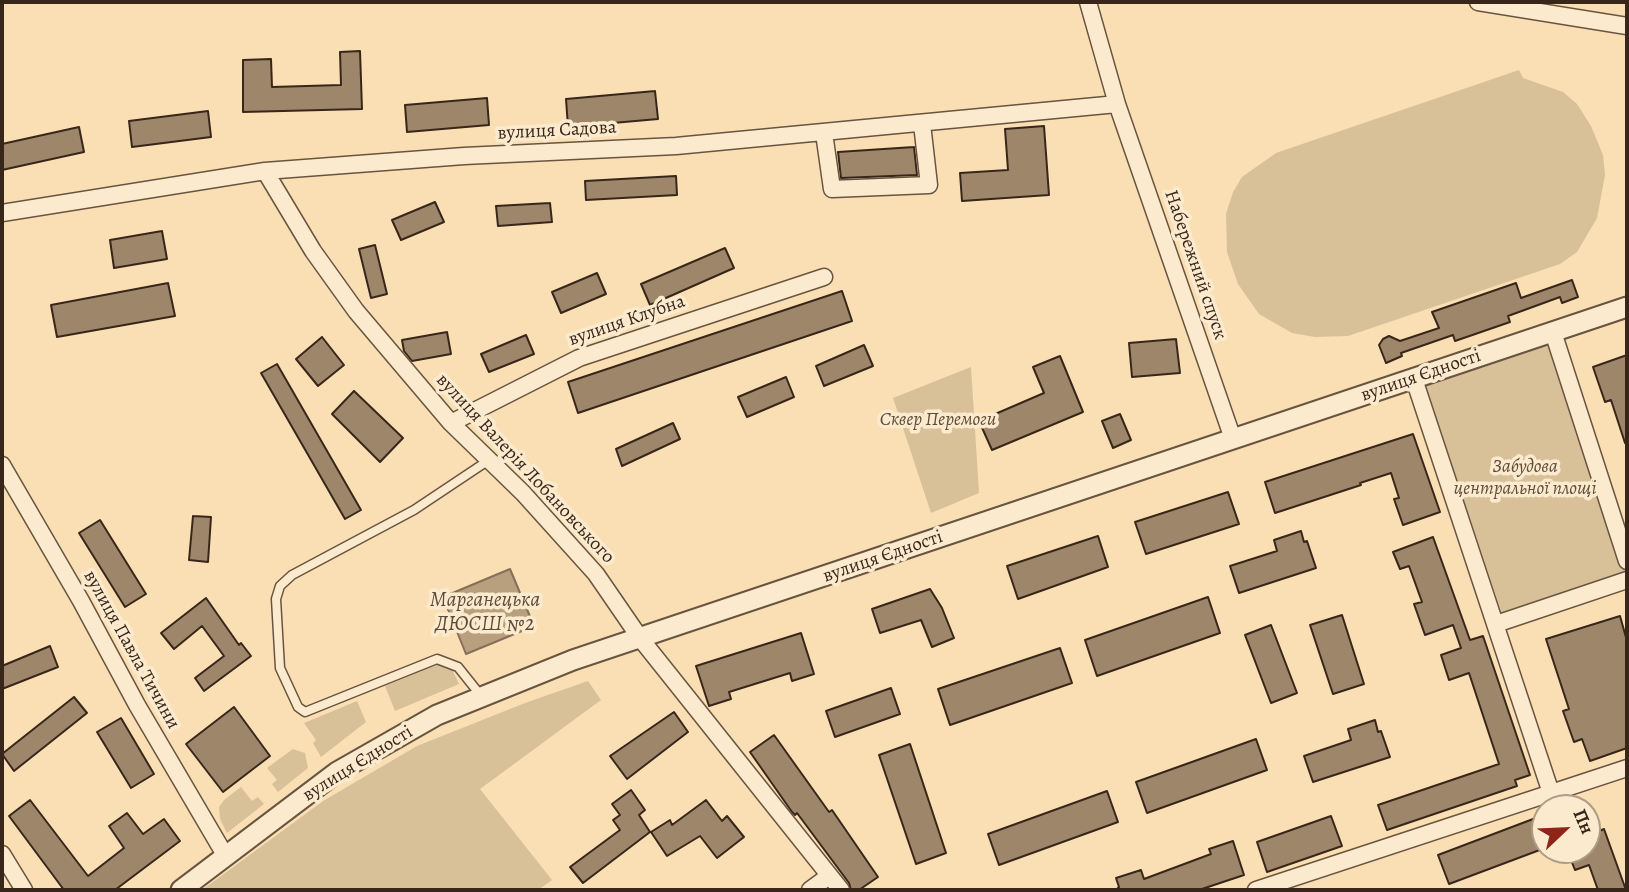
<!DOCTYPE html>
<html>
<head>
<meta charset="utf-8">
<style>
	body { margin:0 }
	#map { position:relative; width:1629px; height:892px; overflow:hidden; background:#f9dfb3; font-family:Alegreya,serif }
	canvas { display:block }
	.frame { position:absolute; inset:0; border:4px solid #39261a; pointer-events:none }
	.north { position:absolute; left:1531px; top:794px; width:70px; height:70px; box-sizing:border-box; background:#fbeace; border:2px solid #ad9c86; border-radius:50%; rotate:67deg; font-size:19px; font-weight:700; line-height:28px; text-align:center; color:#39261a }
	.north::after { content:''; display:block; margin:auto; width:24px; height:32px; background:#8f2418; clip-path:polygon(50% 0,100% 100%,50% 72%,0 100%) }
</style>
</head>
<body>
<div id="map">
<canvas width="1629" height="892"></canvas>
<div class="frame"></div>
<div class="north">Пн</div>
</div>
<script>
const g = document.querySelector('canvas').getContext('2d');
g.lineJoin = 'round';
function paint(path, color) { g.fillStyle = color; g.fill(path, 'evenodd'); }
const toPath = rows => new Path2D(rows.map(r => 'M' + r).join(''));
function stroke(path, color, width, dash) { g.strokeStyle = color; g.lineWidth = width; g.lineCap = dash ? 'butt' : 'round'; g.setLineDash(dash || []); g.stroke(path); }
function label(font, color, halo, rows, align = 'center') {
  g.font = font + ' Alegreya,serif'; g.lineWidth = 7; g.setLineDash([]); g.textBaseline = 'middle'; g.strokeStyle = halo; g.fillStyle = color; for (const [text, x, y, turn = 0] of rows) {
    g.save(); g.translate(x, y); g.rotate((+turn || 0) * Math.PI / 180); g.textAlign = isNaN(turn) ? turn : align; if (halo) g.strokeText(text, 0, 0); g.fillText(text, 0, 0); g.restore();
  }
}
const green = toPath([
	[1519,70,1523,78,1563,92,1577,104,1591,126,1603,155,1605,175,1597,218,1577,252,1560,264,1348,336,1315,337,1292,333,1259,314,1238,284,1227,252,1226,214,1233,192,1242,177,1276,153],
	[1549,342,1626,575,1502,614,1424,381],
	[971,367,979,493,931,513,893,398],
	[439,664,452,669,459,684,395,711,385,686],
	[588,681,601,700,480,789,552,880,538,890,202,890,323,801,417,746,525,703],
	[357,701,366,722,321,757,313,743,316,740,304,723],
	[293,749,305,753,308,768,278,792,272,784,277,780,267,768],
	[241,787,252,801,258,797,264,804,227,833,220,819,219,807,224,800]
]);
const water = toPath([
	[510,569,534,626,466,654,443,597,510,569]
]);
const building = toPath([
	[360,51,362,109,243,112,243,60,271,59,272,87,341,85,340,52,360,51],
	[655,91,658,119,568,127,566,99,655,91],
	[487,98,489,125,407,132,405,105,487,98],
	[208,111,211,137,132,147,129,121,208,111],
	[1044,126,1049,195,962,201,960,173,1008,170,1005,129,1044,126],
	[79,127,84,152,2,170,2,144,79,127],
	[914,147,917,175,841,178,838,152,914,147],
	[676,176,677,195,586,200,585,181,676,176],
	[435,202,444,222,401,240,392,220,435,202],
	[550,203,552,222,498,226,496,206,550,203],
	[162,231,167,259,114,268,110,240,162,231],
	[375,245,387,294,371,298,359,249,375,245],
	[725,248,734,268,650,305,641,284,725,248],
	[597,273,606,294,561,313,552,292,597,273],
	[1572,280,1578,297,1562,303,1560,297,1508,316,1510,322,1455,341,1453,335,1401,353,1402,356,1386,363,1379,345,1383,339,1389,336,1400,341,1439,328,1432,312,1516,283,1521,298,1572,280],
	[168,283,175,316,57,337,51,305,168,283],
	[842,291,852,321,578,413,568,382,842,291],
	[447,332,451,354,412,361,404,351,402,340,447,332],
	[526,335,534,354,489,372,481,354,526,335],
	[322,337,344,365,318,386,296,359,322,337],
	[1176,339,1180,373,1132,377,1129,343,1176,339],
	[864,345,873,366,824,386,816,366,864,345],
	[1627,355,1627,442,1625,443,1611,400,1605,402,1593,367,1627,355],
	[1060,356,1083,412,992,450,979,421,1044,393,1033,367,1060,356],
	[277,364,361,510,345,519,261,373,277,364],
	[786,377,794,397,747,417,738,397,786,377],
	[354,391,403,438,380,462,332,414,354,391],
	[1120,414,1131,440,1113,448,1102,421,1120,414],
	[673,423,680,439,622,466,616,449,673,423],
	[1413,434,1440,512,1403,525,1394,499,1399,498,1391,473,1360,483,1361,485,1275,513,1265,482,1413,434],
	[1228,492,1239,524,1146,554,1135,522,1228,492],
	[193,516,211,517,208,562,189,560,193,516],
	[100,520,146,594,125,607,79,533,100,520],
	[1301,531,1304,542,1307,541,1316,568,1239,593,1230,566,1277,551,1274,540,1301,531],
	[1098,536,1108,567,1018,599,1007,566,1098,536],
	[1433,537,1470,640,1483,636,1530,775,1515,780,1517,786,1387,830,1378,805,1499,764,1469,673,1449,680,1441,655,1461,648,1453,625,1425,635,1414,604,1422,602,1409,566,1400,569,1393,552,1433,537],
	[930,589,942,608,954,638,932,647,921,620,880,633,872,609,930,589],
	[1208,597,1220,633,1097,676,1085,640,1208,597],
	[206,598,239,645,241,643,251,656,204,691,195,678,224,656,202,626,174,649,161,633,206,598],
	[1342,615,1364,684,1333,694,1310,625,1342,615],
	[1620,616,1627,641,1627,748,1590,761,1582,739,1574,742,1563,711,1569,709,1546,639,1620,616],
	[1271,625,1297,693,1271,703,1245,635,1271,625],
	[801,633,814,674,792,681,790,673,729,692,731,699,709,706,696,666,801,633],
	[50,646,58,667,2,689,2,666,50,646],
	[1060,648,1072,683,950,725,938,689,1060,648],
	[891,688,900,714,835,737,826,711,891,688],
	[74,697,87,713,14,771,2,754,74,697],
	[234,707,270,756,223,792,186,744,234,707],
	[674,712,688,732,627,779,610,756,674,712],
	[121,718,154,774,131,788,97,732,121,718],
	[1375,720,1378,732,1381,731,1390,757,1313,782,1304,756,1351,740,1348,729,1375,720],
	[774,735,829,812,832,810,878,877,859,890,851,890,849,883,797,813,795,815,792,812,750,752,774,735],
	[1256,739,1267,770,1147,813,1136,782,1256,739],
	[910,744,946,853,916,864,879,755,910,744],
	[631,790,645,810,639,815,650,832,583,883,570,867,620,830,613,820,620,815,612,804,631,790],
	[1107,791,1118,822,999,865,988,834,1107,791],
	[30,800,88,876,124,848,109,826,127,813,143,834,164,819,180,841,115,890,64,890,9,816,30,800],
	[706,800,722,821,727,816,744,837,717,858,700,836,667,856,651,832,670,820,672,825,706,800],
	[1331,816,1342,846,1267,872,1257,842,1331,816],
	[1541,816,1545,828,1545,848,1449,884,1438,855,1541,816],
	[1604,829,1626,890,1598,890,1589,865,1575,870,1567,850,1587,850,1587,836,1604,829],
	[1233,841,1244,875,1199,890,1116,890,1119,887,1116,878,1141,870,1144,879,1211,854,1209,849,1233,841]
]);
const service = toPath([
	[482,697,458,667,437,659,305,712,298,707,280,668,276,599,280,586,292,575,414,510,489,460]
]);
const minor = toPath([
	[1088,2,1117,104,1233,439],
	[1478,2,1627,26],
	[824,133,832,189,929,185,922,124],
	[265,171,313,251,356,311,451,423,523,493,596,574,640,638,841,890],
	[2,213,265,171,464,156,676,146,1117,104],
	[1553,332,1627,561],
	[1414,379,1551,793],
	[451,423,579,358,824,277],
	[2,465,81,601,137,705,225,855],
	[1496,624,1627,580],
	[2,854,24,890],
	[810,890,829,876],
	[1256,890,1627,768]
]);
const tertiary = toPath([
	[181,890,337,772,437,715,573,660,1627,307]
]);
const streetNames = [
	["вулиця Садова",557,131,-3],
	["Набережний спуск",1195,265,71],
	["вулиця Клубна",627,321,-19],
	["вулиця Єдності",1421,376,-19],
	["вулиця Валерія Лобановського",525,469,47],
	["вулиця Єдності",883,557,-19],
	["вулиця Павла Тичини",131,650,61],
	["вулиця Єдності",358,764,-32]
];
const parkNames = [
	["Сквер Перемоги",938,420],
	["Забудова",1525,467],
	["центральної площі",1525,489]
];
const waterNames = [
	["Марганецька",485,601],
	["ДЮСШ №2",485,625]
];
paint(green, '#d8c099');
paint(water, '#b8a07f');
stroke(water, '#856f57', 2);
paint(building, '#9d866a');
stroke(building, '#39261a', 2);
stroke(service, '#695440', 11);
stroke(minor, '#695440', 19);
stroke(tertiary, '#695440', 23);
stroke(service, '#fbeace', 8);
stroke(minor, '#fbeace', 16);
stroke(tertiary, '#fbeace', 19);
label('19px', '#39261a', '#fbeace', streetNames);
label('italic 19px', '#614c3a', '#fbeace', parkNames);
label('italic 21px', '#5f4b38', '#fbeace', waterNames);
</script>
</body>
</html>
